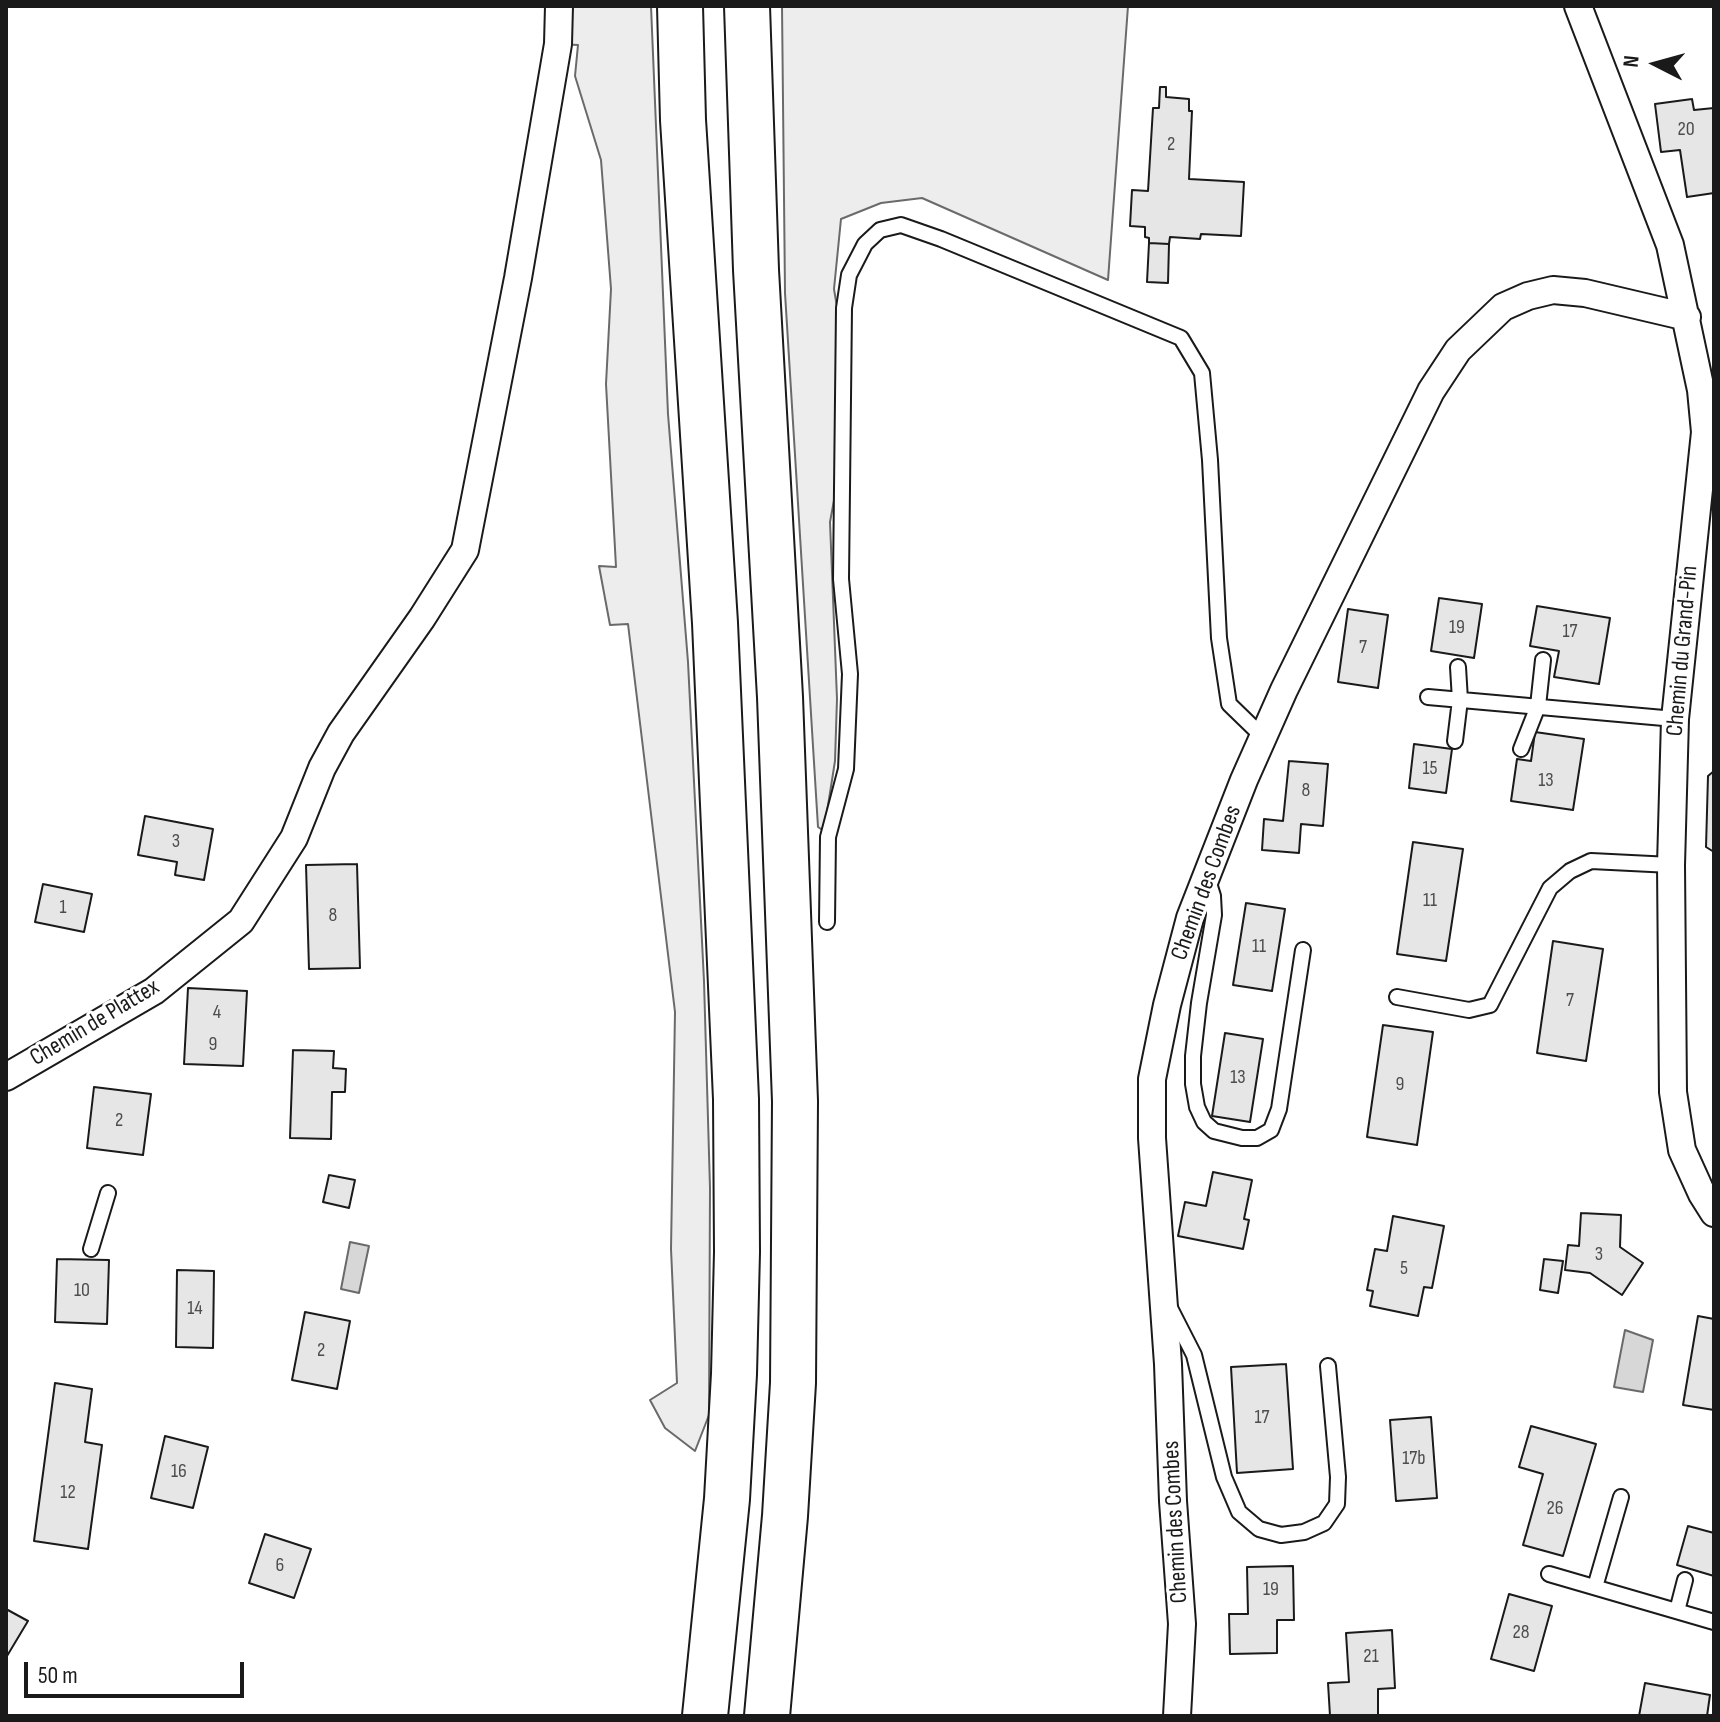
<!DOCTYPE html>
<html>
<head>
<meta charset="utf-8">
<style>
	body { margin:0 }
	#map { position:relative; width:1720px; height:1722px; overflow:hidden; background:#fff; font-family:"Sofia Sans Condensed",sans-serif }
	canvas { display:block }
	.frame { position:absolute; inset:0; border:8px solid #1a1a1a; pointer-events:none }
	.north { position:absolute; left:1616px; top:24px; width:80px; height:80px; -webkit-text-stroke:6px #fff; paint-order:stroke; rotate:276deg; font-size:22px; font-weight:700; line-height:32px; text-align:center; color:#1a1a1a }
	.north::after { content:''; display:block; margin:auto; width:28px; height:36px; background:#1a1a1a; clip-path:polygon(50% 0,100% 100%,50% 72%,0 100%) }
	.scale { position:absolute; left:24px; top:1662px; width:220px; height:36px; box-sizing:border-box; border:4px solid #1a1a1a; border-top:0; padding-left:10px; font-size:24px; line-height:28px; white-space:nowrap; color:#1a1a1a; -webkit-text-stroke:6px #fff; paint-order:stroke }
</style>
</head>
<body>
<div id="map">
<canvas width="1720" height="1722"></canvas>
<div class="frame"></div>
<div class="north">N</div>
<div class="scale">50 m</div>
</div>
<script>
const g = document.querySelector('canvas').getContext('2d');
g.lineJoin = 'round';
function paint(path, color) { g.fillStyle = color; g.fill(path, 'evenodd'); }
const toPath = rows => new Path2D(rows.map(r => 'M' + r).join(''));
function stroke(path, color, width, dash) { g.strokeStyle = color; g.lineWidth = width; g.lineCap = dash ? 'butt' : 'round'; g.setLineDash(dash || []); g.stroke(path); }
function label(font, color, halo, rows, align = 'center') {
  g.font = font + ' "Sofia Sans Condensed",sans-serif'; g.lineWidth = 6; g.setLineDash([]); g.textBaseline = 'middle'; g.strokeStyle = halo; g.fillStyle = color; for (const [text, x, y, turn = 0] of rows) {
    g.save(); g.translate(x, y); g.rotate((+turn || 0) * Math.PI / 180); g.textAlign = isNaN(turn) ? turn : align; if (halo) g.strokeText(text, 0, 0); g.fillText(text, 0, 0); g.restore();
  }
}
const green = toPath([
	[559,6,651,6,668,414,688,662,704,981,710,1188,709,1415,695,1451,665,1428,650,1400,677,1383,671,1249,675,1012,628,624,610,625,599,566,616,567,606,384,611,289,601,160,575,76,578,45,558,44,559,6],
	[782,6,1128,6,1108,280,922,198,881,203,841,219,834,289,838,313,837,484,830,522,837,699,835,761,824,831,818,827,785,293,782,6]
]);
const water = toPath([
	[350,1242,369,1246,359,1293,341,1289,350,1242],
	[1625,1330,1653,1340,1643,1392,1614,1387,1625,1330]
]);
const building = toPath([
	[1160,87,1166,87,1166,97,1189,99,1189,111,1192,111,1189,179,1244,182,1241,236,1201,234,1200,239,1170,237,1169,244,1149,243,1149,238,1145,237,1145,227,1130,226,1132,190,1148,191,1153,108,1159,108,1160,87],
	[1692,99,1694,110,1714,108,1714,193,1687,197,1680,150,1661,152,1655,104,1692,99],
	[1149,243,1169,244,1168,283,1147,282,1149,243],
	[1439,598,1482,604,1474,658,1431,651,1439,598],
	[1537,606,1610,618,1599,684,1554,677,1559,651,1530,646,1537,606],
	[1348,609,1388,615,1378,688,1338,682,1348,609],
	[1535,732,1584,739,1573,810,1511,801,1517,759,1531,761,1535,732],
	[1414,744,1452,749,1446,793,1409,788,1414,744],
	[1289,761,1328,764,1323,826,1301,824,1299,853,1262,850,1264,819,1283,821,1289,761],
	[1714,771,1714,852,1706,847,1708,776,1714,771],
	[145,816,213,829,204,880,175,875,177,862,138,855,145,816],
	[1413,842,1463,849,1446,961,1397,954,1413,842],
	[357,864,360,968,309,969,306,865,357,864],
	[43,884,92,894,84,932,35,922,43,884],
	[1246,903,1285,909,1272,991,1233,985,1246,903],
	[1553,941,1603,949,1586,1061,1537,1053,1553,941],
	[188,988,247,991,243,1066,184,1064,188,988],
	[1383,1025,1433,1032,1417,1145,1367,1137,1383,1025],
	[1225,1033,1263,1039,1250,1122,1212,1116,1225,1033],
	[293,1050,334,1051,333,1068,346,1069,345,1092,332,1092,331,1139,290,1138,293,1050],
	[94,1087,151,1094,143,1155,87,1148,94,1087],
	[1213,1172,1252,1180,1244,1219,1249,1220,1243,1249,1178,1236,1185,1202,1206,1206,1213,1172],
	[329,1175,355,1180,349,1208,323,1202,329,1175],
	[1581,1213,1621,1215,1620,1247,1643,1263,1622,1295,1590,1273,1565,1270,1568,1245,1579,1246,1581,1213],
	[1393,1216,1444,1226,1432,1288,1424,1287,1418,1316,1370,1306,1373,1291,1367,1290,1375,1249,1387,1251,1393,1216],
	[57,1259,109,1260,107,1324,55,1322,57,1259],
	[1544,1259,1563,1261,1558,1293,1540,1290,1544,1259],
	[177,1270,214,1271,213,1348,176,1347,177,1270],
	[305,1312,350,1321,337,1389,292,1380,305,1312],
	[1698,1316,1714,1319,1714,1410,1683,1405,1698,1316],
	[1286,1364,1293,1469,1237,1473,1231,1367,1286,1364],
	[55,1383,92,1389,85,1442,102,1445,88,1549,34,1541,55,1383],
	[1431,1417,1437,1498,1396,1501,1390,1420,1431,1417],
	[1531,1426,1596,1444,1563,1556,1523,1545,1543,1474,1519,1467,1531,1426],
	[165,1436,208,1447,193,1508,151,1498,165,1436],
	[1688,1526,1714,1533,1714,1576,1677,1565,1688,1526],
	[265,1534,311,1549,294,1598,249,1583,265,1534],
	[1293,1566,1294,1620,1277,1620,1277,1653,1230,1654,1229,1614,1248,1614,1247,1567,1293,1566],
	[1509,1594,1552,1606,1534,1671,1491,1659,1509,1594],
	[6,1609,28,1621,7,1656,6,1656,6,1609],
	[1392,1630,1395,1688,1378,1689,1378,1716,1330,1716,1328,1683,1349,1682,1346,1633,1392,1630],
	[1645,1683,1710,1695,1707,1716,1639,1716,1645,1683]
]);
const service = toPath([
	[1428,697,1675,719],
	[1455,741,1460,700,1458,667],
	[1521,749,1538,706,1543,660],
	[1208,880,1213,896,1214,915,1199,1003,1193,1056,1193,1084,1197,1107,1204,1122,1214,1131,1242,1138,1257,1138,1271,1130,1279,1109,1303,950],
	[827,922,828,837,846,769,850,674,841,579,844,308,849,275,865,244,880,230,901,225,941,239,1181,338,1202,373,1210,460,1219,638,1229,704,1263,737],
	[1397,997,1469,1010,1490,1005,1550,888,1570,871,1591,861,1671,865],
	[91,1249,108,1193],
	[1170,1308,1194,1355,1224,1477,1239,1512,1259,1529,1281,1535,1304,1532,1324,1523,1337,1504,1338,1477,1328,1366],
	[1549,1574,1714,1622],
	[1595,1587,1621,1497],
	[1677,1611,1685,1580]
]);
const minor = toPath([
	[1578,6,1670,245,1701,390,1705,432,1675,719,1671,865,1673,1092,1682,1150,1702,1194,1714,1213],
	[6,1077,154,991,241,921,294,838,322,768,341,733,422,618,465,550,518,278,558,44,559,6],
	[1177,1716,1182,1624,1173,1501,1168,1364,1152,1138,1152,1079,1167,1005,1190,918,1244,780,1284,690,1431,391,1458,350,1503,307,1528,296,1553,290,1585,293,1687,317]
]);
const motorway = toPath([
	[680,6,683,120,715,623,736,1099,737,1252,734,1374,727,1499,705,1716],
	[747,6,756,270,780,697,795,1101,793,1383,785,1516,767,1716]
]);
const numberNames = [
	["20",1686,130],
	["2",1171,145],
	["19",1457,628],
	["17",1570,632],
	["7",1363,648],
	["15",1430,769],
	["13",1546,781],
	["8",1306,791],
	["3",176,842],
	["11",1430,901],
	["1",63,908],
	["8",333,916],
	["11",1259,947],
	["7",1570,1001],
	["4",217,1013],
	["9",213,1045],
	["13",1238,1078],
	["9",1400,1085],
	["2",119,1121],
	["3",1599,1255],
	["5",1404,1269],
	["10",82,1291],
	["14",195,1309],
	["2",321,1351],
	["17",1262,1418],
	["17b",1414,1459],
	["16",179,1472],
	["12",68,1493],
	["26",1555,1509],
	["6",280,1566],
	["19",1271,1590],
	["28",1521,1633],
	["21",1371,1657]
];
const streetNames = [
	["Chemin du Grand-Pin",1683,651,-85],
	["Chemin des Combes",1207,883,-70],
	["Chemin de Plattex",95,1023,-31],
	["Chemin des Combes",1176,1522,-93]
];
paint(green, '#ededed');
stroke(green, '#6a6a6a', 2);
paint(water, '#d7d7d7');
stroke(water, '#6a6a6a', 2);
paint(building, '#e6e6e6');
stroke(building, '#1a1a1a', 2);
stroke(service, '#1a1a1a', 18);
stroke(minor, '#1a1a1a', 30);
stroke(motorway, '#1a1a1a', 48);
stroke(service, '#fff', 14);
stroke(minor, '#fff', 26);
stroke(motorway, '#fff', 44);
label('20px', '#4d4d4d', null, numberNames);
label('24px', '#1a1a1a', '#fff', streetNames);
</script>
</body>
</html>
